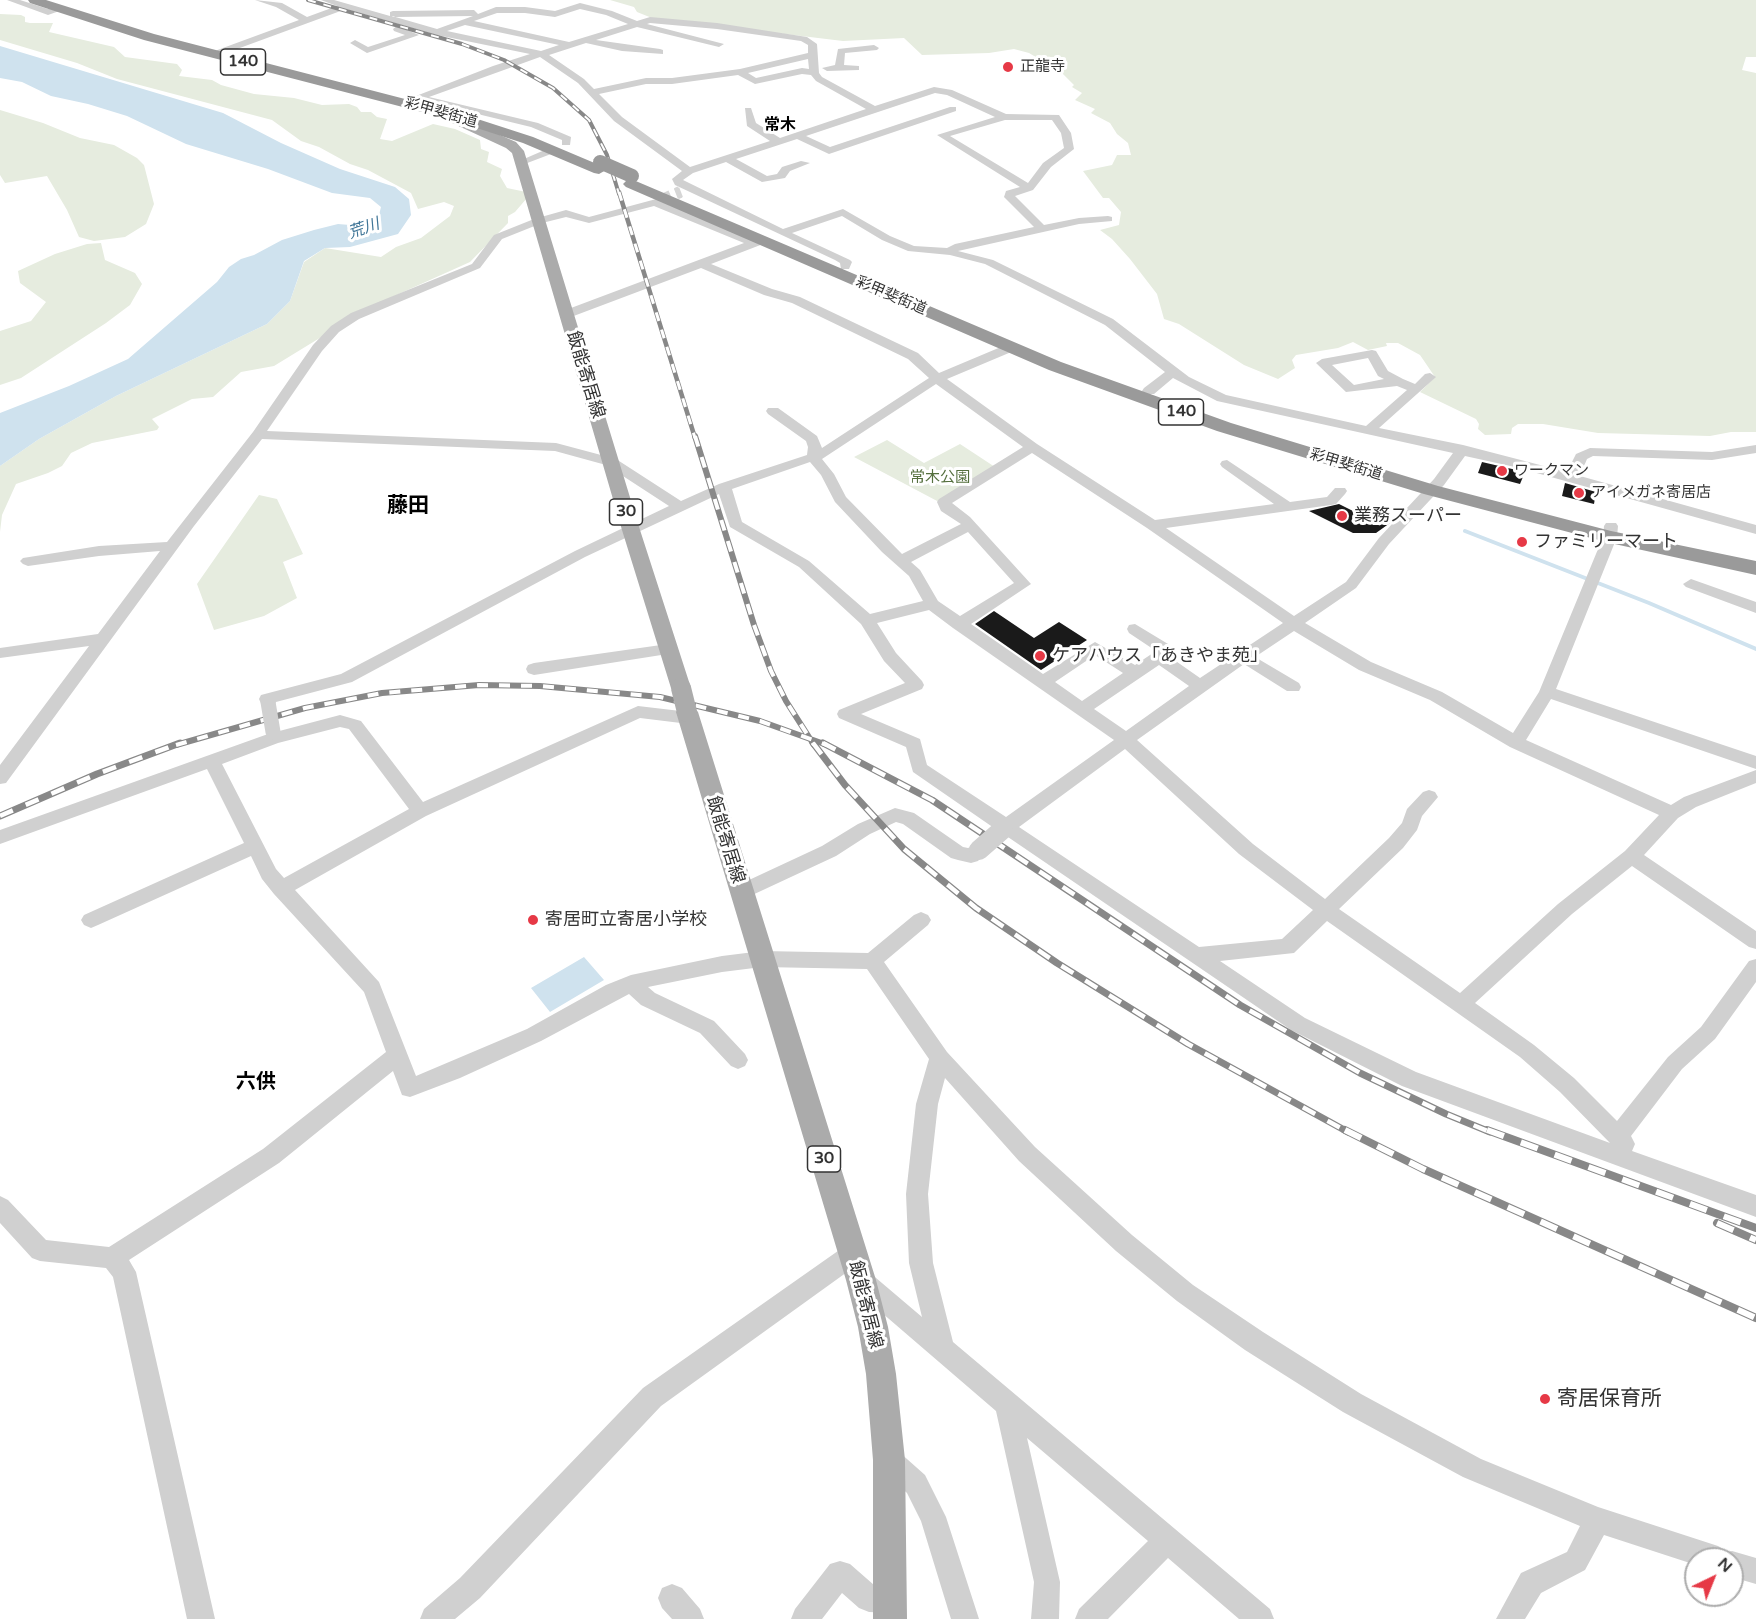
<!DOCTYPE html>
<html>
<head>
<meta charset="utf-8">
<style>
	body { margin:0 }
	#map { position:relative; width:1756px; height:1619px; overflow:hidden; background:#fff; font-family:"Varela Round",sans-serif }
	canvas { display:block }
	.north { position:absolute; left:1684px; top:1547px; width:60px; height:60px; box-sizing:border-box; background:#fff; border:2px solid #adadad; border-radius:50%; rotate:43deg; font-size:16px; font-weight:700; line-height:24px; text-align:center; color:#333 }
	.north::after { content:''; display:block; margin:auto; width:21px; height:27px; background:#e63946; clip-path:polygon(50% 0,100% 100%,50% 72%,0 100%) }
</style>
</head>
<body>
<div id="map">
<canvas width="1756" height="1619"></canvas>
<div class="north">N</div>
</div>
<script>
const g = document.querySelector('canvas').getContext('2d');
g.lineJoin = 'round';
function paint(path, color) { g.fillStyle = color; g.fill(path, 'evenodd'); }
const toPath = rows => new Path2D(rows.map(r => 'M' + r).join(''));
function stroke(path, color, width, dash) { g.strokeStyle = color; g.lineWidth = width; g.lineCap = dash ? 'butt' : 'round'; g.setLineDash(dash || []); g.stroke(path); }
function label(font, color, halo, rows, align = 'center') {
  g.font = font + ' "Varela Round","Noto Sans JP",sans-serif'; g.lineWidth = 6; g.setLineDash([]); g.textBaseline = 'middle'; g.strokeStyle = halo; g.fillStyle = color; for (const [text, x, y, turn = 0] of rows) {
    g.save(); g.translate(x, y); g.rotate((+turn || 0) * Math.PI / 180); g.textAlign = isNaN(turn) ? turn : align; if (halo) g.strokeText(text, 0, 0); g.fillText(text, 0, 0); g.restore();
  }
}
const green = toPath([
	[610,0,1756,0,1756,57,1746,57,1742,70,1756,73,1756,432,1731,432,1710,436,1598,433,1543,424,1518,424,1512,428,1511,434,1485,435,1478,429,1479,424,1476,419,1420,392,1435,377,1420,355,1398,343,1386,343,1387,346,1368,350,1353,342,1338,348,1296,355,1292,360,1295,368,1278,379,1244,365,1179,324,1164,319,1157,294,1130,259,1112,239,1100,230,1119,225,1121,212,1109,198,1103,198,1083,171,1112,165,1117,155,1131,155,1128,143,1117,134,1110,123,1091,113,1095,109,1075,100,1082,93,1072,87,1074,85,1061,72,1029,53,1014,49,989,53,922,55,904,38,843,41,652,18,637,12,634,7],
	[0,14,21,15,25,17,25,22,30,23,53,23,49,32,114,47,125,57,177,64,182,70,179,76,212,80,221,85,254,94,294,98,322,105,349,104,357,107,361,112,371,112,377,117,387,119,380,139,392,141,433,124,455,129,480,140,481,149,489,152,487,162,502,169,500,176,507,188,526,192,527,198,515,212,508,216,508,223,470,262,372,306,274,366,241,372,213,397,192,399,152,419,159,427,157,430,92,443,71,453,62,466,48,473,16,484,2,515,0,532,0,466,39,439,116,396,267,324,290,301,304,262,325,248,381,257,396,247,421,238,450,216,454,206,444,202,418,209,411,193,368,170,350,164,319,147,301,141,272,120,117,79,77,63,0,40],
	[0,110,43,123,80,138,114,145,137,158,144,165,154,204,146,224,125,237,94,241,79,237,67,210,47,176,5,183,0,175],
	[101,243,105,260,135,273,142,284,130,305,106,323,21,378,0,385,0,331,31,321,46,302,20,283,18,271,55,254,87,244],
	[887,440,924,463,960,444,995,467,939,502,854,457],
	[259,495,277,499,303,554,283,562,297,598,264,616,214,630,197,584]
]);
const water = toPath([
	[0,46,223,113,281,143,340,169,395,187,409,199,411,215,398,234,350,247,325,248,304,261,290,301,267,324,116,396,39,439,0,466,0,413,69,386,128,359,217,282,229,267,241,259,254,255,282,240,314,230,338,224,362,226,373,221,379,215,381,207,370,198,332,193,268,169,186,144,127,116,88,104,51,96,22,82,0,78],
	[584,957,604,980,550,1012,531,988]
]);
const stream = toPath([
	[1465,531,1649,603,1756,649]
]);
const building = toPath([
	[1482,462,1525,472,1520,484,1478,473],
	[1565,483,1596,492,1594,504,1562,496],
	[1339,504,1369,519,1374,516,1390,523,1376,533,1353,533,1309,511],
	[994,611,1034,638,1059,622,1087,640,1041,670,975,624]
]);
const minorTunnelFar1 = toPath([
	[676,194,681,192]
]);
const minorTunnel = toPath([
	[660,201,680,192]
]);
const minor = toPath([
	[7,0,20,0,48,9,61,6,65,9,48,15,7,0],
	[255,0,282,3,307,17,337,6,321,0,334,0,390,16,390,12,393,11,474,10,478,14,496,7,525,7,555,11,580,3,612,11,637,21,650,17,717,23,807,37,817,44,819,73,822,77,875,106,934,87,952,90,1006,114,1059,115,1071,133,1074,149,1051,167,1033,190,1015,196,1044,225,1079,218,1108,216,1112,217,1112,221,1079,224,958,251,993,260,1113,319,1189,377,1226,395,1366,426,1407,390,1397,386,1346,392,1316,363,1322,359,1372,350,1376,351,1388,371,1403,379,1415,384,1425,374,1430,373,1436,377,1379,428,1463,445,1567,472,1576,454,1590,448,1712,452,1756,445,1756,453,1712,460,1593,456,1587,459,1580,476,1756,525,1756,534,1515,467,1465,456,1444,485,1389,544,1356,588,1305,623,1371,662,1442,692,1513,733,1539,692,1603,537,1604,526,1606,523,1616,523,1618,526,1617,537,1556,689,1756,756,1756,769,1551,699,1526,740,1671,805,1684,797,1756,770,1756,783,1696,807,1678,818,1644,855,1756,931,1756,949,1749,947,1632,866,1572,914,1475,1003,1534,1045,1574,1078,1617,1121,1668,1057,1701,1027,1749,961,1756,959,1756,982,1715,1039,1682,1069,1631,1136,1635,1144,1632,1151,1756,1195,1756,1217,1402,1086,1291,1030,1005,835,997,834,994,828,913,772,906,747,839,718,837,714,839,710,905,683,884,661,861,624,799,567,730,527,719,494,585,557,352,682,276,702,274,706,268,708,262,706,259,699,261,695,341,674,575,551,669,506,606,465,555,451,262,439,194,526,6,783,0,784,0,765,89,646,0,658,0,648,98,634,160,551,99,556,28,566,23,564,20,561,23,558,99,546,167,542,253,432,313,345,331,326,351,313,472,264,494,235,534,219,566,210,589,217,660,198,664,199,664,203,763,244,711,264,772,289,800,297,918,353,939,373,1008,344,1016,344,1018,347,1016,350,947,379,1037,444,1155,520,1274,504,1222,467,1220,464,1222,461,1227,460,1290,502,1327,497,1335,488,1345,488,1347,491,1345,494,1336,504,1331,505,1166,528,1294,616,1346,582,1379,538,1434,479,1453,453,1217,401,1173,378,1154,394,1144,394,1142,391,1144,388,1165,372,1105,325,985,264,950,255,908,251,882,240,842,216,792,233,850,260,852,262,849,269,841,269,840,263,835,260,675,185,672,179,682,171,614,121,578,83,540,57,429,97,538,123,571,137,570,145,562,145,562,140,531,127,420,100,403,106,398,103,493,66,530,54,437,35,346,9,218,56,212,56,212,52,299,20,276,7,255,0],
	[580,9,606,15,628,24,569,42,474,21,497,13,525,13,555,17,580,9],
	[392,16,393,17,473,16,437,29,392,16],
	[650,23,717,29,801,41,808,45,808,53,740,69,672,78,646,78,594,89,584,79,549,55,586,43,622,51,663,54,663,50,660,49,596,40,637,27,719,47,724,44,647,24,650,23],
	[465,25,559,45,541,51,447,31,465,25],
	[808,59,809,69,802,68,756,78,748,73,808,59],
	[802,74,811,75,816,81,866,109,780,138,756,123,751,108,745,108,747,126,770,141,690,167,622,117,599,94,646,84,672,84,738,75,755,84,802,74],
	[935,93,947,95,995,117,937,135,1020,187,1006,191,1004,197,1034,227,955,244,947,248,914,246,890,236,843,209,783,229,683,180,693,173,726,162,762,182,785,178,790,171,810,163,801,161,782,167,777,174,767,176,736,159,797,139,829,154,956,111,956,107,950,107,830,147,806,136,935,93],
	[1005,120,1052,120,1061,133,1064,148,1043,163,1028,183,950,136,1005,120],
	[654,206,744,243,563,311,563,317,571,317,701,268,764,295,792,303,908,359,929,378,822,448,817,436,778,408,768,408,766,411,768,414,806,441,808,447,807,455,719,484,681,501,616,459,556,443,267,431,322,351,339,332,359,319,480,268,502,239,542,223,566,217,589,223,654,206],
	[1368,358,1378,376,1384,379,1354,385,1332,365,1368,358],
	[936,384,1023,447,939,499,937,502,941,511,961,524,902,554,846,497,834,474,822,459,936,384],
	[1032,453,1147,528,1283,623,1200,678,1170,657,1175,651,1173,647,1135,624,1129,625,1127,629,1129,633,1156,651,1135,665,1095,642,1043,674,971,624,1031,584,970,517,952,503,1032,453],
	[810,462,821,475,835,502,882,552,909,576,923,601,870,614,809,561,742,522,732,489,810,462],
	[968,532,1014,583,960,616,938,601,920,570,911,562,968,532],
	[929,610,953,628,1114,740,1006,817,927,765,920,739,861,714,922,689,924,685,922,681,896,653,877,623,929,610],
	[1294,631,1359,670,1430,700,1510,747,1659,815,1625,851,1558,904,1460,993,1339,909,1403,848,1417,830,1422,816,1438,797,1435,792,1429,790,1423,792,1407,809,1402,823,1389,838,1325,899,1253,844,1137,740,1244,664,1287,691,1299,691,1301,687,1299,683,1255,657,1294,631],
	[1095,655,1123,673,1082,701,1055,682,1095,655],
	[1159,665,1189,686,1126,731,1094,709,1159,665],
	[1125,749,1239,854,1313,910,1282,939,1199,947,1019,827,1125,749],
	[1327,921,1520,1057,1560,1092,1610,1143,1416,1072,1305,1018,1220,961,1294,953,1327,921],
	[397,26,419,35,367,53,350,43,355,40,368,47,405,35,394,31,393,29,397,26],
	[874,45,879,48,877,50,845,53,844,65,859,66,859,70,827,71,822,68,835,65,838,49,874,45],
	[547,149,552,152,551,154,522,165,517,162,547,149],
	[1691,579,1756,602,1756,613,1686,587,1683,584,1691,579],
	[668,644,674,645,676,649,674,653,534,675,528,673,526,669,528,665,534,663,668,644],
	[638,706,689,712,695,714,697,718,695,722,689,724,640,718,426,816,295,890,379,982,416,1076,527,1029,606,985,631,975,722,956,762,951,868,953,914,915,921,912,928,915,931,920,928,925,884,962,947,1052,1035,1147,1132,1235,1193,1285,1263,1332,1361,1394,1481,1459,1598,1507,1718,1546,1728,1552,1732,1551,1756,1558,1756,1584,1732,1577,1732,1559,1696,1559,1696,1565,1604,1535,1585,1570,1541,1593,1525,1619,1496,1619,1521,1573,1567,1552,1580,1526,1463,1477,1343,1412,1245,1350,1177,1301,1116,1251,1019,1161,945,1078,938,1104,928,1194,933,1263,953,1342,1270,1609,1274,1619,1239,1619,1168,1558,1108,1619,1075,1619,1079,1609,1148,1541,1027,1438,1060,1582,1059,1619,1031,1619,1034,1582,996,1411,853,1288,849,1280,853,1272,861,1269,869,1272,922,1317,909,1263,906,1194,916,1104,929,1059,867,969,762,967,722,972,648,987,655,993,714,1021,745,1054,748,1060,745,1066,738,1069,731,1066,700,1033,641,1005,629,994,541,1041,460,1078,410,1097,402,1095,393,1071,279,1163,129,1260,136,1272,215,1619,187,1619,113,1277,106,1268,40,1261,32,1258,0,1223,0,1196,8,1200,46,1240,109,1247,263,1149,386,1052,364,992,274,894,262,879,251,856,98,925,91,928,84,925,81,920,84,915,244,843,207,769,0,844,0,830,268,734,340,715,361,721,423,802,638,706],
	[340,727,349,729,409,809,284,878,276,869,222,764,278,743,340,727],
	[895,808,914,813,963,847,968,848,979,843,986,845,988,850,978,861,971,863,958,860,951,858,903,824,896,822,870,834,836,856,748,897,741,899,734,897,732,892,734,887,822,846,858,824,895,808],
	[853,1243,861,1246,865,1254,861,1262,661,1406,480,1598,455,1619,420,1619,424,1609,460,1578,643,1388,845,1246,853,1243],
	[889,1447,898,1451,925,1475,946,1517,979,1619,951,1619,921,1521,907,1493,880,1469,876,1460,880,1451,889,1447],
	[840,1561,850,1564,874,1585,890,1585,900,1589,904,1599,900,1609,890,1613,869,1612,859,1608,842,1593,822,1619,791,1619,795,1609,830,1564,840,1561],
	[672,1584,682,1588,700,1609,704,1619,672,1619,662,1608,658,1598,662,1588,672,1584]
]);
const major = toPath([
	[461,108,467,112,461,118,516,142,524,151,640,530,691,688,688,693,681,695,674,693,671,688,622,530,512,153,506,148,452,123,448,116,461,108],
	[687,705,694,707,698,712,876,1280,888,1327,896,1374,905,1460,907,1619,873,1619,873,1460,866,1374,858,1327,846,1280,676,712,680,707,687,705]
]);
const highway = toPath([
	[28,0,46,0,154,34,459,113,533,137,604,167,606,170,599,174,594,173,523,143,449,119,144,40,30,3,28,0],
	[631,179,1061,362,1231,423,1438,486,1611,531,1756,561,1756,575,1610,543,1424,494,1217,431,1049,370,626,187,623,184,626,181,631,179]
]);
const railFar4 = toPath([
	[308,0,462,44,504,60,553,88,589,120,607,155,619,194]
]);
const railFar3 = toPath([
	[619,192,695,438]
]);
const railFar2 = toPath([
	[695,436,754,625,771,671,786,701,814,745],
	[176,745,305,708,382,693,479,685,540,686,660,697,760,721,827,745]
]);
const railFar1 = toPath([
	[813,743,845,785,904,849,976,908,1057,963,1188,1044,1348,1132],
	[823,743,932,800,1240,1005,1360,1073,1446,1114,1490,1132],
	[0,816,97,774,180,743]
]);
const rail = toPath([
	[1345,1130,1423,1169,1756,1318],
	[1487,1130,1756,1228],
	[1717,1223,1756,1240]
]);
const minorBridgeFar1 = toPath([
	[268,702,273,732]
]);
const minorBridge = toPath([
	[979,850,1003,829]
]);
const majorBridge = toPath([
	[681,688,687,712]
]);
const highwayBridge = toPath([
	[600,162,632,176]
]);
const markers = [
	[1008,67,6,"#e63946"],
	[1502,471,6,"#e63946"],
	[1579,493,6,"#e63946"],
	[1342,516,6,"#e63946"],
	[1522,542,6,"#e63946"],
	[1040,656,6,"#e63946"],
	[533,920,6,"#e63946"],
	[1545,1399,6,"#e63946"]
];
const farPoinames = [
	["正龍寺",1020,67],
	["ワークマン",1514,471],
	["アイメガネ寄居店",1591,493]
];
const farStreetnames = [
	["彩甲斐街道",441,113,16],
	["彩甲斐街道",891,296,23],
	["彩甲斐街道",1346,465,17]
];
const farParknames = [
	["常木公園",940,478]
];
const shields = [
	[243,62,45],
	[1181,412,45],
	[626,512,33],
	[824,1159,33]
];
const shieldNames = [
	["140",243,62],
	["140",1181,412],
	["30",626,512],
	["30",824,1159]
];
const farNeighbourhoodnames = [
	["常木",780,126]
];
const farWaternames = [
	["荒川",364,229,-19]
];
const streetNames = [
	["飯能寄居線",585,375,73],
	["飯能寄居線",725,840,73],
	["飯能寄居線",865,1305,76]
];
const poiNames = [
	["業務スーパー",1354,516],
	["ファミリーマート",1534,542],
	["ケアハウス「あきやま苑」",1052,656],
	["寄居町立寄居小学校",545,920]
];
const neighbourhoodNames = [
	["六供",256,1083]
];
const quarterNames = [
	["藤田",408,506]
];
const nearPoinames = [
	["寄居保育所",1557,1399]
];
paint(green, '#e6ecdf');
paint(water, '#cfe2ee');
stroke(stream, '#cfe2ee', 4);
paint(building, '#1a1a1a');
stroke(minorTunnelFar1, '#d6d6d6', 10, [10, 4.5]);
stroke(minorTunnel, '#d6d6d6', 12, [12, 6]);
paint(minor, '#d0d0d0');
paint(major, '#ababab');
paint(highway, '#9a9a9a');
stroke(railFar4, '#888', 4);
stroke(railFar3, '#888', 4.5);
stroke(railFar2, '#888', 6);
stroke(railFar1, '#888', 7);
stroke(rail, '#888', 8);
stroke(railFar4, '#fff', 2, [8]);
stroke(railFar3, '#fff', 3, [9]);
stroke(railFar2, '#fff', 4, [11]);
stroke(railFar1, '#fff', 4.5, [14]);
stroke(rail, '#fff', 6, [18]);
stroke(minorBridgeFar1, '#d0d0d0', 15);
stroke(minorBridge, '#d0d0d0', 20);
stroke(majorBridge, '#ababab', 20);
stroke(highwayBridge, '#9a9a9a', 14);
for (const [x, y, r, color] of markers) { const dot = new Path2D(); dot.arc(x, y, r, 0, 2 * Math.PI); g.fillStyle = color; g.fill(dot); stroke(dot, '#fff', 2); }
label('15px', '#333', '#fff', farPoinames, 'left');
label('15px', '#333', '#fff', farStreetnames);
label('15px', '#56703f', '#fff', farParknames);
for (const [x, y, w] of shields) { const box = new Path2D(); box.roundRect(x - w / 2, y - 13, w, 26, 4.5); g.fillStyle = '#fff'; g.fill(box); stroke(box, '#333', 1.5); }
label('bold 16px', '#333', null, shieldNames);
label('bold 16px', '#000', '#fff', farNeighbourhoodnames);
label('italic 16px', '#3f7597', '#fff', farWaternames);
label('18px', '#333', '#fff', streetNames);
label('18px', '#333', '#fff', poiNames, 'left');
label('bold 20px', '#000', '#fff', neighbourhoodNames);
label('bold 21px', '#000', '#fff', quarterNames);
label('21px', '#333', '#fff', nearPoinames, 'left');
</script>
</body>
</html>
